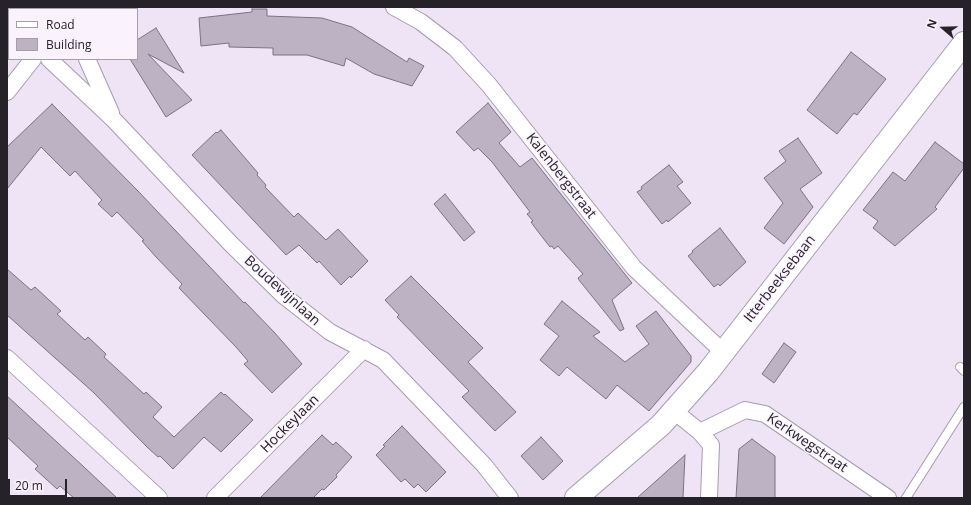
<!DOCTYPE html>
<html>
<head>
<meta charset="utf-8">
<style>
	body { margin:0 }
	#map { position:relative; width:971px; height:505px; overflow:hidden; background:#efe4f6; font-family:"Open Sans",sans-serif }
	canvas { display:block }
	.frame { position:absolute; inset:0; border:8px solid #262229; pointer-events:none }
	.legend { position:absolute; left:8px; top:8px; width:130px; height:52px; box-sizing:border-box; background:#faf3fe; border:1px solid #a59fa9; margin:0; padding:5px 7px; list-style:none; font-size:12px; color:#262229 }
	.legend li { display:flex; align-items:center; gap:8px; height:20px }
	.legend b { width:20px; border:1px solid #a59fa9 }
	.north { position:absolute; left:923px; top:8px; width:40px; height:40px; -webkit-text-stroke:3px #faf3fe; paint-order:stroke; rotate:290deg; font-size:11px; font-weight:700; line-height:16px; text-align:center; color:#262229 }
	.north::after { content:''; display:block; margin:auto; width:14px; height:18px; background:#262229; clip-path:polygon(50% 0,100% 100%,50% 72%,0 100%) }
	.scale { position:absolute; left:8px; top:479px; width:59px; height:18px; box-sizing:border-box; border:2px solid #262229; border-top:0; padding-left:5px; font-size:12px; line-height:14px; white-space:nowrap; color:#262229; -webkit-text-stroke:3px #faf3fe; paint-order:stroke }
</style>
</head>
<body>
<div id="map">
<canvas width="971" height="505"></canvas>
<div class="frame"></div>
<ul class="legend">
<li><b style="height:5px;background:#fff"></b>Road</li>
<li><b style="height:11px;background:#bdb2c4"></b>Building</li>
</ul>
<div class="north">N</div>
<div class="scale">20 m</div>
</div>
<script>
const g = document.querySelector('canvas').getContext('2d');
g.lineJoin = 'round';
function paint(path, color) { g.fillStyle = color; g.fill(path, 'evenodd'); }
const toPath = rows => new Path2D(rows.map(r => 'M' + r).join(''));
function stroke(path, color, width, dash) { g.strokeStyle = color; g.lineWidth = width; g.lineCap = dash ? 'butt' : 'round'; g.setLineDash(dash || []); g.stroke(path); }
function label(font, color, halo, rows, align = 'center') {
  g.font = font + ' "Open Sans",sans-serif'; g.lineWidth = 3; g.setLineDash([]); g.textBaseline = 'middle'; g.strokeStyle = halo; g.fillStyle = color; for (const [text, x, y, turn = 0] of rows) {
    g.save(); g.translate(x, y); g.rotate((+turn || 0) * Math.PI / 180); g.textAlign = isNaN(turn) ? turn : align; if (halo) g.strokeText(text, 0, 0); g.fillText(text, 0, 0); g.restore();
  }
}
const building = toPath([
	[252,9,267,9,267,16,322,18,352,27,407,62,409,58,424,66,412,86,374,74,346,58,344,66,307,55,273,55,273,48,229,47,229,43,201,46,199,18,252,12,252,9],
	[156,28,184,73,148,54,192,100,166,117,130,59,137,59,137,40,156,28],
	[851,52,886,79,857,115,854,113,837,134,807,110,851,52],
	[488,103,511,132,499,143,520,167,532,158,632,283,612,300,624,329,620,331,579,280,578,278,583,274,558,246,554,249,552,246,550,247,536,229,531,222,533,221,527,214,530,212,492,162,478,148,474,151,456,132,488,103],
	[52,104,138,191,244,303,245,302,274,332,302,364,272,393,244,364,248,361,236,347,179,288,182,284,156,257,142,241,144,240,117,212,112,217,98,204,102,200,75,171,70,176,41,147,7,189,7,147,52,104],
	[221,130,258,173,257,175,266,185,265,187,294,217,298,213,326,240,338,229,368,261,351,278,350,276,341,285,319,261,317,263,299,245,286,255,192,155,216,132,217,133,221,130],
	[798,138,822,173,800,189,813,207,784,244,764,228,783,203,764,178,786,161,779,151,798,138],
	[935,142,964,164,964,168,935,207,937,209,895,246,873,228,878,221,863,210,893,172,905,181,935,142],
	[669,165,683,182,677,186,691,203,668,222,667,220,662,224,637,192,642,189,641,187,669,165],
	[445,194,475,232,464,241,434,204,445,194],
	[720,228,746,262,720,286,718,284,714,287,688,256,693,252,692,251,720,228],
	[7,269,31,290,35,287,61,311,57,314,85,340,88,337,106,354,104,357,144,394,146,392,162,407,153,417,174,437,221,392,224,395,225,394,253,420,221,452,204,437,173,469,160,456,158,457,147,447,93,392,7,315,7,269],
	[411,276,483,348,468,362,516,412,495,431,462,397,469,391,397,317,399,315,385,300,411,276],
	[562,301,600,332,593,336,625,362,649,344,636,326,656,311,691,356,691,362,649,411,617,385,606,399,567,367,559,376,540,360,559,336,544,324,562,301],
	[784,343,796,352,774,383,762,374,784,343],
	[7,396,84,467,117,498,74,498,60,486,57,489,35,469,38,466,7,437,7,396],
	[402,426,446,472,426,492,418,484,414,488,405,479,401,482,376,455,385,446,383,445,402,426],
	[322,435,333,445,336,442,352,457,336,475,337,477,324,490,322,489,313,498,260,498,322,435],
	[541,437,563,461,543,480,521,456,541,437],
	[752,439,775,456,775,498,736,498,739,449,752,439],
	[685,455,683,498,637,498,685,455]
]);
const lane = toPath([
	[960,367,964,371],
	[906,498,964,407]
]);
const street = toPath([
	[394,7,421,22,455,48,489,85,634,268,723,352],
	[99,9,102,7],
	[7,20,9,21],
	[49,59,114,120,231,244,284,296,330,332,383,360,484,465,510,498],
	[87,59,111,113],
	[7,92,33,59],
	[7,358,159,498],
	[674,411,700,432,711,445,709,498],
	[700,432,745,410,765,414,888,498],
	[215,498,364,349]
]);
const secondary = toPath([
	[576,498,661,425,708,372,964,43]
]);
const streetNames = [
	["Kalenbergstraat",561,176,52],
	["Itterbeeksebaan",780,279,-52],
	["Boudewijnlaan",282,291,42],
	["Hockeylaan",290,424,-45],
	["Kerkwegstraat",807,443,34]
];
paint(building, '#bdb2c4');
stroke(building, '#7b7181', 1);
stroke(lane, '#a69bac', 10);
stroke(street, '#a69bac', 18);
stroke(secondary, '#a69bac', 24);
stroke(lane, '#fff', 8);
stroke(street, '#fff', 16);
stroke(secondary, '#fff', 22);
label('14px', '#262229', '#faf3fe', streetNames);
</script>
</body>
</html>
